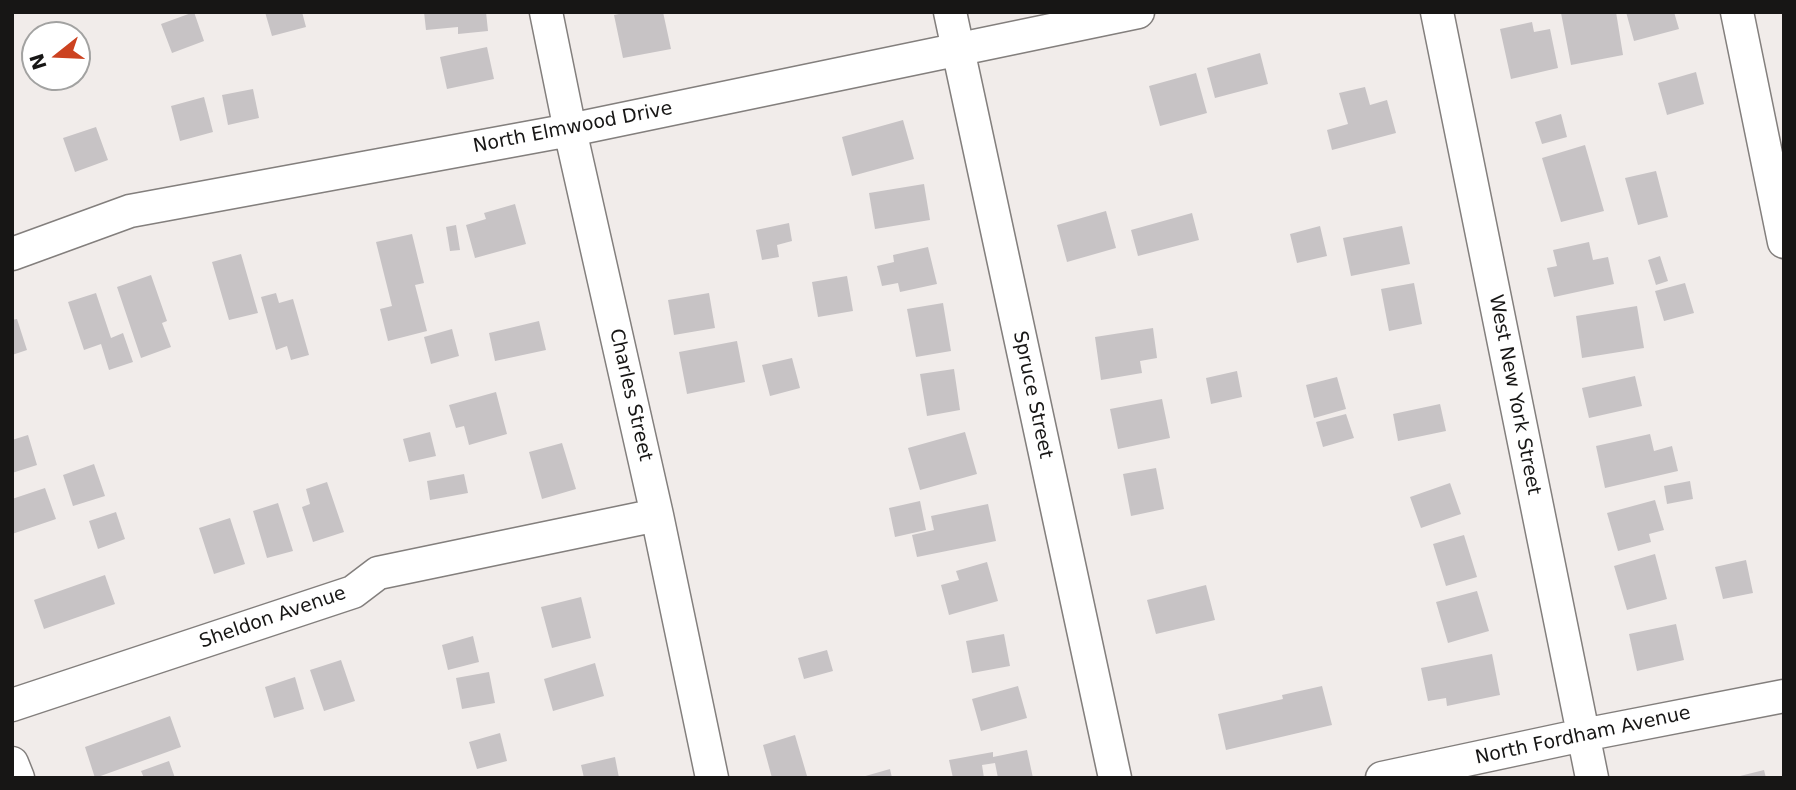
<!DOCTYPE html>
<html>
<head>
<meta charset="utf-8">
<style>
	body { margin:0 }
	#map { position:relative; width:1796px; height:790px; overflow:hidden; background:#f1ecea; font-family:"DejaVu Sans",sans-serif }
	canvas { display:block }
	.frame { position:absolute; inset:0; border:14px solid #171615; pointer-events:none }
	.north { position:absolute; left:21px; top:21px; width:70px; height:70px; box-sizing:border-box; background:#fff; border:2px solid #a2a2a1; border-radius:50%; rotate:252deg; font-size:19px; font-weight:700; line-height:28px; text-align:center; color:#171615 }
	.north::after { content:''; display:block; margin:auto; width:24px; height:32px; background:#cc4220; clip-path:polygon(50% 0,100% 100%,50% 72%,0 100%) }
</style>
</head>
<body>
<div id="map">
<canvas width="1796" height="790"></canvas>
<div class="frame"></div>
<div class="north">N</div>
</div>
<script>
const g = document.querySelector('canvas').getContext('2d');
g.lineJoin = 'round';
function paint(path, color) { g.fillStyle = color; g.fill(path, 'evenodd'); }
const toPath = rows => new Path2D(rows.map(r => 'M' + r).join(''));
function stroke(path, color, width, dash) { g.strokeStyle = color; g.lineWidth = width; g.lineCap = dash ? 'butt' : 'round'; g.setLineDash(dash || []); g.stroke(path); }
function label(font, color, halo, rows, align = 'center') {
  g.font = font + ' "DejaVu Sans",sans-serif'; g.lineWidth = 6; g.setLineDash([]); g.textBaseline = 'middle'; g.strokeStyle = halo; g.fillStyle = color; for (const [text, x, y, turn = 0] of rows) {
    g.save(); g.translate(x, y); g.rotate((+turn || 0) * Math.PI / 180); g.textAlign = isNaN(turn) ? turn : align; if (halo) g.strokeText(text, 0, 0); g.fillText(text, 0, 0); g.restore();
  }
}
const building = toPath([
	[194,12,204,41,172,53,161,24],
	[265,12,302,12,306,27,272,36],
	[424,12,486,12,488,31,458,34,458,27,426,30],
	[629,12,663,12,671,49,623,58,614,15],
	[1566,12,1616,12,1623,55,1571,65,1561,13],
	[1626,12,1674,12,1679,29,1634,41],
	[1532,22,1534,32,1550,29,1558,68,1511,79,1500,29],
	[487,47,494,79,447,89,440,57],
	[1260,53,1268,84,1215,98,1207,68],
	[1696,72,1704,104,1667,115,1658,83],
	[1196,73,1207,113,1160,126,1149,86],
	[1365,87,1370,105,1387,100,1396,133,1332,150,1327,130,1348,124,1339,93],
	[253,89,259,118,228,125,222,95],
	[204,97,213,132,180,141,171,106],
	[1561,114,1567,137,1542,144,1535,122],
	[903,120,914,159,852,176,842,137],
	[96,127,108,160,75,172,63,138],
	[1585,145,1604,211,1561,222,1542,158],
	[1656,171,1668,217,1638,225,1625,178],
	[924,184,930,220,875,229,869,193],
	[515,204,526,244,475,258,466,225,486,219,484,213],
	[1106,211,1116,248,1067,262,1057,225],
	[1192,213,1199,240,1138,256,1131,230],
	[789,223,792,241,777,245,779,257,762,260,756,230],
	[456,225,460,250,450,251,446,227],
	[1320,226,1327,256,1297,263,1290,234],
	[1402,226,1410,264,1351,276,1343,238],
	[412,234,424,283,415,285,427,331,388,341,380,309,392,306,376,242],
	[1589,242,1593,260,1608,257,1614,284,1554,297,1547,268,1557,266,1553,250],
	[928,247,937,284,900,292,898,283,882,286,877,266,894,262,893,255],
	[241,254,258,313,229,320,212,262],
	[1660,256,1668,281,1656,285,1648,260],
	[151,275,167,321,162,323,171,347,141,358,117,287],
	[847,276,853,311,818,317,812,282],
	[1414,283,1422,324,1389,331,1381,289],
	[1685,283,1694,313,1664,321,1655,291],
	[96,293,111,338,123,333,133,362,109,370,101,344,84,350,68,302],
	[276,293,279,303,293,299,309,355,291,360,287,346,276,350,261,297],
	[709,293,715,328,674,335,668,300],
	[943,303,951,351,916,357,907,309],
	[1637,306,1644,348,1582,358,1576,316],
	[17,319,27,350,12,355,12,320],
	[539,321,546,350,495,361,489,333],
	[1153,328,1157,358,1140,361,1142,373,1101,380,1095,337],
	[452,329,459,356,431,364,424,337],
	[737,341,745,382,687,394,679,352],
	[792,358,800,388,770,396,762,365],
	[954,369,960,410,927,416,920,374],
	[1237,371,1242,397,1211,404,1206,378],
	[1635,376,1642,406,1589,418,1582,388],
	[1337,377,1346,409,1314,418,1306,385],
	[496,392,507,434,469,445,464,426,456,428,449,405],
	[1162,399,1170,438,1118,449,1110,409],
	[1440,404,1446,431,1398,441,1393,414],
	[1346,414,1354,438,1323,447,1316,422],
	[430,432,436,456,409,462,403,439],
	[965,432,977,474,920,490,908,448],
	[1650,434,1654,451,1672,446,1678,471,1605,488,1596,446],
	[28,435,37,465,12,473,12,440],
	[562,443,576,489,542,499,529,452],
	[94,464,105,496,73,506,63,475],
	[1156,468,1164,509,1131,516,1123,474],
	[464,474,468,493,430,500,427,481],
	[1690,481,1693,499,1667,504,1664,486],
	[327,482,344,532,313,542,302,507,310,504,306,489],
	[1450,483,1461,514,1421,528,1410,497],
	[45,488,56,519,12,534,12,499],
	[1655,500,1664,530,1649,534,1651,542,1618,551,1607,513],
	[920,501,926,530,895,537,889,508],
	[278,503,293,551,267,558,253,511],
	[988,504,996,541,917,557,912,535,934,530,931,516],
	[116,512,125,539,98,549,89,521],
	[230,518,245,564,214,574,199,528],
	[1464,535,1477,577,1446,586,1433,544],
	[1655,554,1667,599,1627,610,1614,566],
	[1746,560,1753,593,1723,599,1715,567],
	[987,562,998,601,949,615,941,585,959,580,956,571],
	[105,575,115,604,44,629,34,600],
	[1206,585,1215,620,1156,634,1147,600],
	[1477,591,1489,631,1448,643,1436,602],
	[581,597,591,638,552,648,541,607],
	[1676,624,1684,660,1637,671,1629,634],
	[1004,634,1010,666,972,673,966,641],
	[473,636,479,662,448,670,442,645],
	[827,650,833,671,804,679,798,658],
	[1492,654,1500,695,1447,706,1446,698,1428,701,1421,668],
	[341,660,355,701,324,711,310,670],
	[595,663,604,696,553,711,544,679],
	[489,672,495,703,462,709,456,678],
	[295,677,304,709,274,718,265,687],
	[1018,686,1027,718,981,731,972,699],
	[1322,686,1332,725,1226,750,1218,714,1283,699,1282,695],
	[170,716,181,747,95,778,85,747],
	[500,733,507,761,477,769,469,742],
	[795,735,807,776,801,778,772,778,763,745],
	[1027,750,1033,778,998,778,995,763,982,765,984,778,953,778,949,760,993,752,993,757],
	[615,757,619,778,584,778,581,765],
	[169,761,175,778,144,778,141,771],
	[890,769,892,778,862,778,862,777],
	[1764,770,1766,778,1736,778,1736,777]
]);
const minor = toPath([
	[546,12,570,130,657,515,712,778],
	[950,12,1115,778],
	[1437,12,1592,778],
	[1737,12,1784,242],
	[12,254,130,211,570,130,1138,12],
	[12,705,353,592,378,573,657,515],
	[12,763,18,778],
	[1382,778,1583,735,1784,696]
]);
const streetNames = [
	["North Elmwood Drive",573,128,-11],
	["Charles Street",630,395,77],
	["Spruce Street",1032,395,78],
	["West New York Street",1514,395,79],
	["Sheldon Avenue",273,618,-19],
	["North Fordham Avenue",1583,736,-12]
];
paint(building, '#c7c3c5');
stroke(minor, '#837f7d', 35);
stroke(minor, '#fff', 32);
label('19px', '#171615', '#fff', streetNames);
</script>
</body>
</html>
